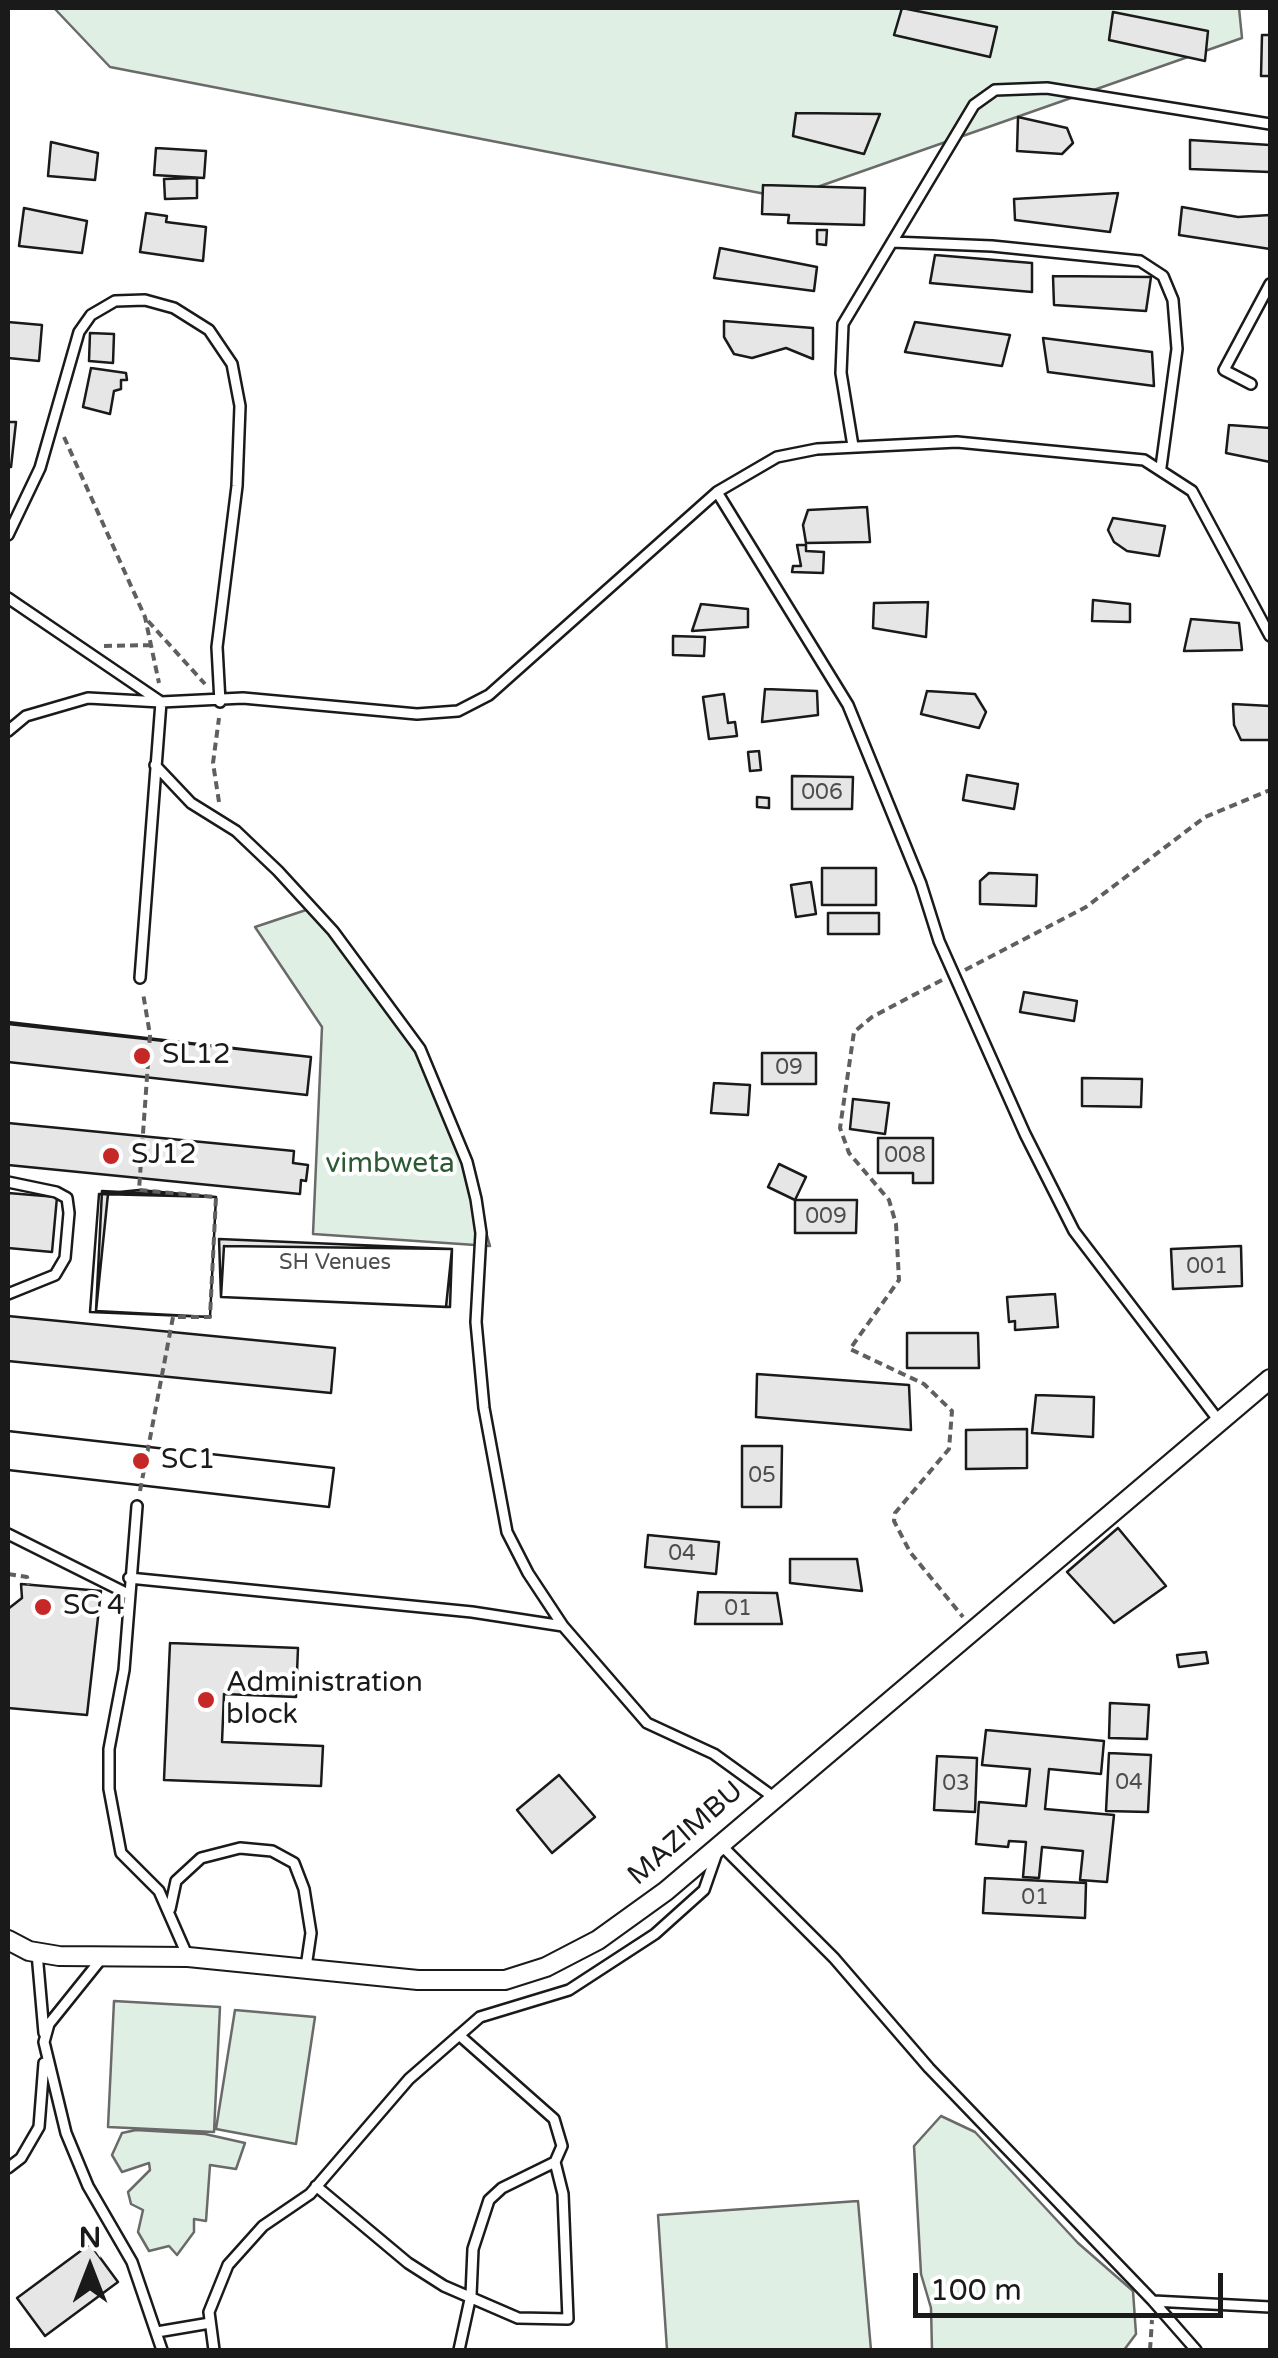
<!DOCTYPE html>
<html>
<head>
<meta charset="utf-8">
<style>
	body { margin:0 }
	#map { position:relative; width:1278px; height:2358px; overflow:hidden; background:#fff; font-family:"Varela Round",sans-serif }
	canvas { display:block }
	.frame { position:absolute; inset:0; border:10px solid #1a1a1a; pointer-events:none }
	.north { position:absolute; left:40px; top:2218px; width:100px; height:100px; -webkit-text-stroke:8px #fff; paint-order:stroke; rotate:0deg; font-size:28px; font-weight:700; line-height:40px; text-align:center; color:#1a1a1a }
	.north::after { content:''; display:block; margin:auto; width:35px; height:45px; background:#1a1a1a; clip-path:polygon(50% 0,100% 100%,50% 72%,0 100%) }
	.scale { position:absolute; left:913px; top:2273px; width:310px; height:45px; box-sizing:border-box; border:5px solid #1a1a1a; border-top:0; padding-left:12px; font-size:30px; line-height:35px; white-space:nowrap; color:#1a1a1a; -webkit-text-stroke:8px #fff; paint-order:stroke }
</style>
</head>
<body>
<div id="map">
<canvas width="1278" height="2358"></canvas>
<div class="frame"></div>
<div class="north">N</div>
<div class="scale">100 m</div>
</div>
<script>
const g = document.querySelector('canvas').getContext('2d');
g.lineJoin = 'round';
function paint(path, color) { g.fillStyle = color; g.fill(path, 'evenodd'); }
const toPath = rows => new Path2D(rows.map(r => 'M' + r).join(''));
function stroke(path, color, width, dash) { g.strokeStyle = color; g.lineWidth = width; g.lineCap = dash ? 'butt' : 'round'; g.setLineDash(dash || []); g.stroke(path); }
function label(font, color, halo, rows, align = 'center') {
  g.font = font + ' "Varela Round",sans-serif'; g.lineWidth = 8; g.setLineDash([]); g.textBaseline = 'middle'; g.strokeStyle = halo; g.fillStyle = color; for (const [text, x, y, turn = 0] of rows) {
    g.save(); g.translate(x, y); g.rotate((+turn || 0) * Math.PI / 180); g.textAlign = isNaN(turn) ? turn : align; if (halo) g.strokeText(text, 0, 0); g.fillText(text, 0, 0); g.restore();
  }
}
const green = toPath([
	[54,8,1239,8,1242,38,786,198,110,67,54,8],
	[312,908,423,1057,463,1151,490,1246,313,1234,322,1027,255,927,312,908],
	[114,2001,220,2007,214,2132,108,2127,114,2001],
	[235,2010,315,2017,296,2144,216,2129,235,2010],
	[941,2116,975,2132,1078,2243,1133,2291,1136,2334,1124,2350,932,2350,931,2308,921,2274,914,2146,941,2116],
	[136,2130,205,2134,245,2143,236,2169,210,2165,206,2221,194,2219,194,2232,177,2255,169,2246,149,2251,138,2232,143,2210,131,2204,128,2192,150,2170,149,2163,122,2172,112,2155,122,2133,136,2130],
	[858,2201,871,2350,667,2350,658,2215,858,2201]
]);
const building = toPath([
	[902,8,997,27,990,57,894,35,902,8],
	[1113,12,1208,31,1205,61,1109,40,1113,12],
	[1262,35,1270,35,1270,76,1261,76,1262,35],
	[796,113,880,114,864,154,793,136,796,113],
	[1018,117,1067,128,1073,143,1062,154,1017,151,1018,117],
	[1190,140,1270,145,1270,172,1190,169,1190,140],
	[51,142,98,153,95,180,48,176,51,142],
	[156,148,206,151,204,178,154,175,156,148],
	[197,178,197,198,165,199,164,179,197,178],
	[763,185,865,188,864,225,788,223,789,215,762,214,763,185],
	[1118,193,1110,232,1015,220,1014,199,1118,193],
	[1182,207,1238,217,1270,215,1270,249,1179,235,1182,207],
	[24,208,87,221,82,253,19,246,24,208],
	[146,213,167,216,166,222,206,227,203,261,140,252,146,213],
	[817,230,827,230,826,245,817,244,817,230],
	[720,248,817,267,814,291,714,278,720,248],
	[935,255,1032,263,1032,292,930,283,935,255],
	[1053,276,1151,277,1146,311,1054,305,1053,276],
	[8,302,8,322,42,325,39,361,8,358,8,302],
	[724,321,813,328,813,359,786,348,752,358,734,354,724,337,724,321],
	[915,322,1010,335,1002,366,905,352,915,322],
	[90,333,114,334,113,363,89,361,90,333],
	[1043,338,1152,352,1154,386,1048,372,1043,338],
	[91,368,126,373,127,380,121,380,121,389,114,391,110,414,83,407,91,368],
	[8,422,16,422,11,467,8,467,8,422],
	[1229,425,1270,428,1270,462,1226,453,1229,425],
	[867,507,870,542,806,543,803,525,808,510,867,507],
	[1113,518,1165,526,1159,556,1127,551,1114,542,1108,530,1113,518],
	[797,545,806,545,806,551,824,552,823,573,792,572,793,566,801,566,797,545],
	[1093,600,1130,604,1130,622,1092,621,1093,600],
	[928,602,926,637,873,628,874,603,928,602],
	[701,604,748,609,748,627,692,631,701,604],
	[1191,619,1239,623,1242,650,1184,651,1191,619],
	[673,636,705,637,704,656,673,655,673,636],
	[765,689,817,691,818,715,762,722,765,689],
	[927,691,975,694,986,712,979,728,921,714,927,691],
	[724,694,728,723,735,722,737,736,709,739,703,697,724,694],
	[1233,704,1270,706,1270,740,1241,740,1234,725,1233,704],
	[759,751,761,770,750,771,748,752,759,751],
	[967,775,1018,784,1014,809,963,800,967,775],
	[792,776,853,777,852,809,792,809,792,776],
	[757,797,769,798,769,808,757,807,757,797],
	[822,868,876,868,876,905,822,905,822,868],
	[989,873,1037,875,1036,906,980,904,980,881,989,873],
	[811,882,816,914,796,917,791,885,811,882],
	[828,913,879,913,879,934,828,934,828,913],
	[1024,992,1077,1001,1074,1021,1020,1012,1024,992],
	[8,1022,311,1057,307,1095,8,1062,8,1022],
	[8,1022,311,1057,307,1095,8,1062,8,1022],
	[8,1024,311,1057,307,1095,8,1062,8,1024],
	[762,1053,816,1053,816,1084,762,1084,762,1053],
	[1082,1078,1142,1079,1141,1107,1082,1106,1082,1078],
	[714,1083,750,1085,748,1115,711,1113,714,1083],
	[853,1099,889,1103,885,1134,850,1129,853,1099],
	[8,1123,294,1151,293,1163,308,1165,306,1181,301,1180,300,1194,8,1165,8,1123],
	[878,1138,933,1138,933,1183,913,1183,913,1173,878,1173,878,1138],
	[779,1164,806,1177,795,1200,768,1187,779,1164],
	[139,1190,216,1197,210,1317,90,1312,99,1194,139,1190],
	[102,1191,216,1197,210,1317,96,1311,102,1191],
	[8,1193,57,1197,52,1252,8,1248,8,1193],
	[99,1194,216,1197,210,1317,90,1312,99,1194],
	[108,1194,216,1197,210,1317,96,1311,108,1194],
	[795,1200,857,1200,856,1233,795,1233,795,1200],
	[219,1239,452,1249,450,1307,221,1297,219,1239],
	[224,1246,452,1249,446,1307,221,1297,224,1246],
	[1241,1246,1242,1286,1173,1289,1171,1249,1241,1246],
	[1055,1294,1058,1327,1015,1330,1015,1321,1009,1322,1007,1297,1055,1294],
	[8,1316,335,1348,331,1393,8,1361,8,1316],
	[907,1333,978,1333,979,1368,907,1368,907,1333],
	[757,1374,909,1385,911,1430,756,1417,757,1374],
	[1036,1395,1094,1397,1093,1437,1032,1433,1036,1395],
	[1027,1429,1027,1468,966,1469,966,1430,1027,1429],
	[8,1431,334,1468,329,1507,8,1470,8,1431],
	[8,1431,334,1468,329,1507,8,1470,8,1431],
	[742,1446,782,1446,781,1507,742,1507,742,1446],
	[1118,1528,1166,1586,1114,1623,1067,1572,1118,1528],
	[648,1535,719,1542,716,1574,645,1567,648,1535],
	[790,1559,857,1559,862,1591,790,1583,790,1559],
	[21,1584,101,1591,87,1715,8,1708,8,1609,22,1598,21,1584],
	[698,1592,777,1593,782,1624,695,1624,698,1592],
	[170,1643,298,1648,296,1697,224,1694,222,1742,323,1746,321,1786,164,1780,170,1643],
	[1206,1652,1208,1663,1179,1667,1177,1655,1206,1652],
	[1110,1703,1149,1705,1147,1739,1109,1738,1110,1703],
	[986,1730,1104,1741,1101,1774,1049,1769,1045,1809,1114,1815,1107,1882,1080,1880,1083,1851,1042,1847,1039,1878,1023,1877,1026,1842,1009,1841,1008,1847,976,1844,979,1802,1026,1806,1030,1769,982,1765,986,1730],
	[1109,1753,1151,1755,1148,1812,1106,1811,1109,1753],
	[937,1756,977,1758,975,1812,934,1810,937,1756],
	[559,1775,595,1817,552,1853,517,1810,559,1775],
	[985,1878,1086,1883,1085,1918,983,1913,985,1878],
	[90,2244,118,2282,45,2336,17,2298,90,2244]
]);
const path = toPath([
	[64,437,145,617,159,683],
	[148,621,205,684],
	[104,646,153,645],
	[219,802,213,763,219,718],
	[965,970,1086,907,1205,817,1270,790],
	[942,980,872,1017,854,1032,840,1128,849,1153,889,1200,896,1224,899,1280,850,1349,924,1384,952,1411,949,1449,895,1513,894,1521,910,1552,963,1617],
	[140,1491,173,1317,210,1317,216,1197,139,1190,150,1035,143,993],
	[8,1574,27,1577,29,1585],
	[1150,2350,1152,2320]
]);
const lane = toPath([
	[892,242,992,246,1140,261,1163,276,1173,300,1177,349,1161,467],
	[1251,384,1224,370,1270,284],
	[853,446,841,373,843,324,974,105,995,90,1047,88,1270,124],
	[717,492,848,705,921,884,939,941,1025,1134,1074,1231,1219,1421],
	[8,535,40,468,79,332,91,315,115,301,145,300,174,308,209,330,232,364,240,406,237,486,217,647,220,702],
	[8,598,161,702,140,978],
	[8,731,26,716,88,698,161,702,243,698,417,714,458,711,489,695,717,492,777,457,817,449,957,442,1144,460,1192,491,1270,636],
	[155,765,191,803,236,831,278,871,333,931,420,1049,467,1162,476,1199,481,1233,476,1322,484,1408,507,1532,528,1573,563,1626,647,1723,714,1754,772,1796],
	[8,1182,56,1192,67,1198,69,1213,65,1258,55,1275,8,1294],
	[137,1506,124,1670,109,1749,109,1789,121,1853,159,1891,188,1957],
	[8,1534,128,1594],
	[129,1578,472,1612,563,1626],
	[720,1844,834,1958,929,2068,1153,2301,1270,2307],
	[170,1909,176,1881,201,1858,240,1848,272,1851,294,1863,304,1889,311,1933,306,1967],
	[37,1953,44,2033],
	[102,1958,49,2024,44,2042,66,2133,88,2186,132,2262,162,2350],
	[459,2035,554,2119,562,2146,555,2162,502,2188,489,2200,473,2249,471,2295,459,2350],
	[8,2168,21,2158,39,2127,44,2063],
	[316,2186,408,2263,444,2286,518,2318,568,2319,563,2194,555,2162],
	[1153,2301,1196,2350],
	[157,2332,210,2323],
	[214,2350,209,2312,228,2265,263,2226,310,2194,409,2079,480,2017,569,1990,655,1934,704,1890,719,1847]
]);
const street = toPath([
	[8,1940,29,1951,59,1956,188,1957,418,1980,505,1980,546,1967,598,1940,666,1891,1270,1379]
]);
const markers = [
	[142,1056,10,"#c62828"],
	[111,1156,10,"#c62828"],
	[141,1461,10,"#c62828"],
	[43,1607,10,"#c62828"],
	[206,1700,10,"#c62828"]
];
const numberNames = [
	["006",822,793],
	["09",789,1068],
	["008",905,1156],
	["009",826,1217],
	["SH Venues",335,1263],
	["001",1207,1267],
	["05",762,1476],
	["04",682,1554],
	["01",738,1609],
	["04",1129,1783],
	["03",956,1784],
	["01",1035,1898]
];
const poiNames = [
	["SL12",162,1056],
	["SJ12",131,1156],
	["SC1",161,1461],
	["SC 4",63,1607],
	["Administration",226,1684],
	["block",226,1716]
];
const parkNames = [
	["vimbweta",390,1165]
];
const streetNames = [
	["MAZIMBU",686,1834,-41]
];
paint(green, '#e0efe3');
stroke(green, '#6a6a6a', 2.5);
paint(building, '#e6e6e6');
stroke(building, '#1a1a1a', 2.5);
stroke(lane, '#1a1a1a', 14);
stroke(street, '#1a1a1a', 22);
stroke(path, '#5f5f5f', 4, [8, 5]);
stroke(lane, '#fff', 9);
stroke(street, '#fff', 18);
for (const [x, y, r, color] of markers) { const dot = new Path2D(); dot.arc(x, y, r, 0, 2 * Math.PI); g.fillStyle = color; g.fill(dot); stroke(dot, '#fff', 4); }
label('22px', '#4d4d4d', null, numberNames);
label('28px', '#1a1a1a', '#fff', poiNames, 'left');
label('28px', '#2b5a34', '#fff', parkNames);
label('28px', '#1a1a1a', '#fff', streetNames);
</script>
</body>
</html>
